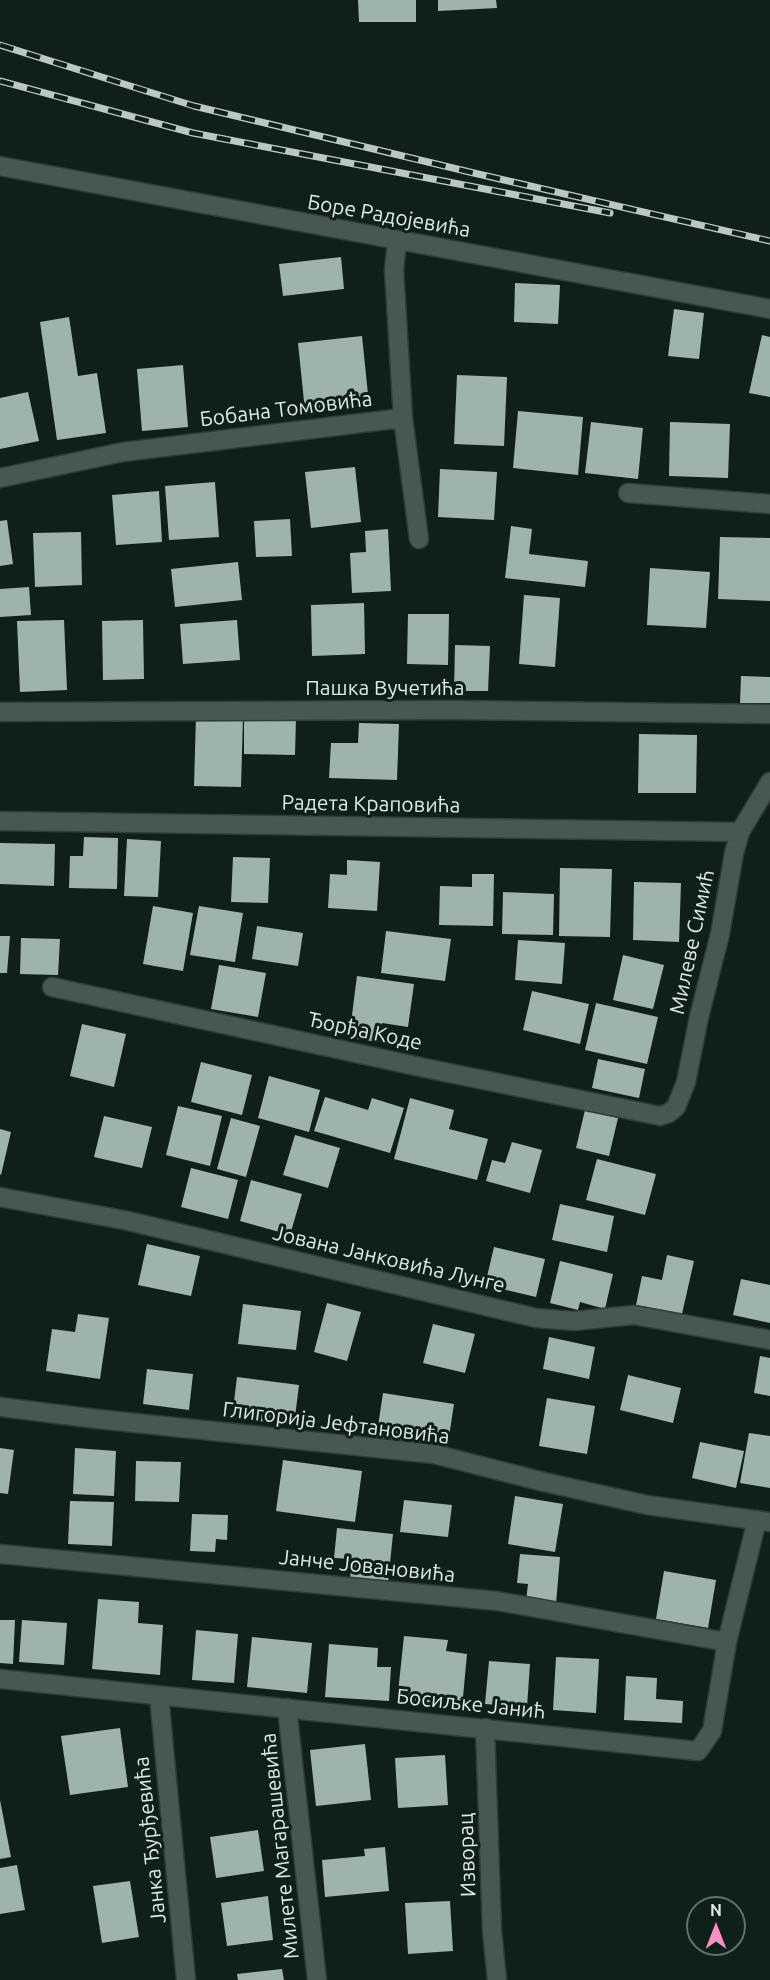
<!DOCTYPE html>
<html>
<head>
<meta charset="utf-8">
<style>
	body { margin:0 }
	#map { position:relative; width:770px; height:1980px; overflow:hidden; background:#0f201b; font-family:Ubuntu,sans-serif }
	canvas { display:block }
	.north { position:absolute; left:686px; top:1896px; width:60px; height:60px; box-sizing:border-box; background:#0f201b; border:2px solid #61706b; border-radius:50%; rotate:0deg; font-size:16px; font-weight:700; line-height:24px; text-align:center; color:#dde8e4 }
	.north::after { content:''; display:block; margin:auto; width:21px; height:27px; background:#fc8fc2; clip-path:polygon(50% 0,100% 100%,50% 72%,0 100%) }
</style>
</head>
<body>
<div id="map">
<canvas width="770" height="1980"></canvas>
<div class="north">N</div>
</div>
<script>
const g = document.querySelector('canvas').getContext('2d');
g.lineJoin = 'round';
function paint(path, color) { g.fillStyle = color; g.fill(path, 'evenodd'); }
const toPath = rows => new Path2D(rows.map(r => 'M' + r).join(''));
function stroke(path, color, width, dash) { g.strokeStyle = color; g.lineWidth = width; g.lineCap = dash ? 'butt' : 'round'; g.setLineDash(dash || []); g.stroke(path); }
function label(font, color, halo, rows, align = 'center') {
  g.font = font + ' Ubuntu,sans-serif'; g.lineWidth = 6; g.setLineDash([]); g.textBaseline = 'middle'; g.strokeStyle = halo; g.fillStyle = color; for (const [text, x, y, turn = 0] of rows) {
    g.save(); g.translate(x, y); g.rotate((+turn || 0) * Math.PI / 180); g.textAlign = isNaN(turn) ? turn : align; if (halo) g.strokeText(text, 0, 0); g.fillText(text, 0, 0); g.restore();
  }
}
const building = toPath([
	[358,0,416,0,416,22,359,22],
	[438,0,496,0,497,8,438,11],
	[341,257,344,289,283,296,279,264],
	[515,283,560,285,558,324,514,322],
	[674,309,704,313,699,359,668,356],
	[69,317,78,376,97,373,106,433,57,440,40,322],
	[762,335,770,337,770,397,749,393],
	[362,336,369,404,305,411,298,343],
	[183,365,188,427,142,431,137,369],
	[457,375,507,377,504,446,454,444],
	[28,392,39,441,0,449,0,398],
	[518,411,583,417,578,475,513,468],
	[591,422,643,428,638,479,585,473],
	[670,422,730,424,728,478,669,476],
	[355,467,361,522,311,528,305,472],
	[440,469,497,472,494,520,438,517],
	[215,482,219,537,169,540,165,486],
	[159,491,162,542,116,545,112,495],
	[290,519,292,556,256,557,254,521],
	[7,520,13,564,0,566,0,521],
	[511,526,532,529,529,554,588,561,585,587,505,578],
	[388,529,391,591,352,593,350,553,366,552,365,531],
	[81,532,82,585,35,587,33,533],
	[720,537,770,538,770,601,718,599],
	[238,562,242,600,175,607,171,569],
	[650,568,710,572,706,628,647,625],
	[29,587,31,615,0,617,0,589],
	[524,595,560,598,555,667,519,664],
	[364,603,365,654,312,656,311,605],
	[408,614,449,614,448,665,407,664],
	[64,620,67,690,20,692,17,621],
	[143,620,144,679,103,680,102,621],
	[237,620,240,660,183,664,180,624],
	[455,645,490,646,488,691,454,691],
	[741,676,770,677,770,703,740,703],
	[196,716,243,717,241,787,194,786],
	[244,717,296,718,295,755,244,754],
	[359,723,399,724,397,780,329,778,331,743,358,743],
	[639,734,697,735,696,793,638,793],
	[84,837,118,838,117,889,69,888,70,856,83,856],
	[127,839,161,841,158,897,124,896],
	[0,843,55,844,54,886,0,884],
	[233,857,270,858,268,903,231,902],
	[347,860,380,862,377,911,328,908,330,874,347,875],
	[560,868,612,869,610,937,559,936],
	[472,874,494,874,493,926,439,925,440,886,472,887],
	[634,882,681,883,679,942,633,940],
	[503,892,554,894,553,935,502,934],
	[153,906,193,913,183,971,143,964],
	[199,906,243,913,235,962,190,955],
	[257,926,303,933,298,966,252,959],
	[386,931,451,939,445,981,381,973],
	[0,936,10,936,7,973,0,973],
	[21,938,60,939,58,975,20,974],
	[518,940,565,943,562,984,515,980],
	[623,955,664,965,653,1009,613,1000],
	[219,965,266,973,258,1017,211,1009],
	[357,976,414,984,408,1027,382,1023,379,1042,349,1038],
	[532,991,589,1004,580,1044,523,1030],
	[596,1003,658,1017,647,1064,585,1050],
	[82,1024,126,1034,114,1087,70,1076],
	[598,1059,645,1069,639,1098,592,1088],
	[201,1062,252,1075,242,1115,191,1102],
	[269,1076,320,1090,309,1132,258,1118],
	[325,1097,368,1110,372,1098,404,1108,390,1153,314,1131],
	[410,1098,454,1110,449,1129,488,1139,477,1180,394,1159],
	[178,1106,222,1116,210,1166,166,1155],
	[585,1110,618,1118,609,1156,576,1148],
	[104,1116,152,1127,142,1168,94,1157],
	[231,1118,260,1126,246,1177,217,1169],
	[0,1129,11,1132,1,1175,0,1174],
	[295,1135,340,1148,328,1188,283,1175],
	[512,1142,542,1150,530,1193,486,1181,492,1160,505,1163],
	[597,1159,656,1174,645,1215,586,1200],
	[191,1168,238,1180,228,1219,181,1207],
	[251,1180,302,1194,290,1235,240,1221],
	[560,1204,614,1216,607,1252,552,1240],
	[147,1244,200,1256,191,1296,138,1285],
	[494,1247,545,1259,536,1297,485,1285],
	[667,1255,694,1261,682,1314,636,1305,642,1276,662,1280],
	[560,1261,613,1274,605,1309,580,1302,578,1310,550,1303],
	[741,1279,770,1285,770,1323,733,1315],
	[327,1303,361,1312,347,1361,314,1352],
	[243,1304,301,1311,296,1350,238,1344],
	[78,1314,109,1318,100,1379,46,1371,52,1329,75,1332],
	[433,1324,475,1334,465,1373,423,1363],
	[549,1337,595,1347,589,1379,543,1369],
	[760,1356,770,1358,770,1396,754,1393],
	[147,1369,193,1374,189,1410,143,1404],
	[628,1375,681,1388,673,1423,620,1410],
	[237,1377,299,1385,294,1425,232,1418],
	[383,1393,454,1404,447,1450,376,1439],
	[547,1398,595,1406,587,1454,539,1446],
	[749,1433,770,1436,770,1488,740,1483],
	[700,1442,744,1451,736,1488,692,1478],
	[0,1448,14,1450,8,1494,0,1493],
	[75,1448,116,1451,114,1496,73,1494],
	[283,1460,362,1471,355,1522,276,1511],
	[136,1461,181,1462,179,1502,135,1501],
	[515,1496,563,1504,555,1552,508,1544],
	[404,1500,452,1505,448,1537,400,1532],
	[70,1501,114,1502,112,1546,68,1544],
	[192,1514,228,1515,227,1540,216,1539,215,1552,190,1551],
	[337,1528,393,1534,388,1583,350,1579,352,1559,334,1558],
	[520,1554,560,1557,556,1604,526,1601,528,1584,517,1583],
	[664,1571,716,1580,708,1628,656,1619],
	[98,1599,139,1602,138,1623,163,1625,160,1675,92,1669],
	[0,1620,15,1620,13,1664,0,1663],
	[22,1620,67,1623,64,1665,19,1662],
	[196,1630,238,1634,234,1683,192,1680],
	[404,1636,448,1640,446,1651,467,1654,462,1708,397,1702],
	[252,1637,312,1643,307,1693,247,1687],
	[329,1644,378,1648,377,1667,391,1667,389,1701,325,1697],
	[556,1657,599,1659,596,1713,553,1710],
	[489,1661,530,1664,527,1707,485,1704],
	[626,1676,657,1678,656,1699,683,1701,682,1723,624,1720],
	[120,1728,128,1787,70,1795,61,1736],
	[365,1744,371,1800,316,1806,310,1750],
	[445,1755,448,1805,398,1808,395,1758],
	[0,1800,11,1857,0,1859],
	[258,1830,264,1871,216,1878,210,1837],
	[385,1847,389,1891,325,1897,322,1860,365,1856,364,1849],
	[17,1865,25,1910,0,1914,0,1868],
	[130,1881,139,1937,102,1943,93,1886],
	[268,1896,273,1940,227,1946,221,1903],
	[450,1901,453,1951,408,1954,405,1903],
	[282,1969,284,1980,238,1980,237,1974]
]);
const minor = toPath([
	[0,166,770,309],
	[397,241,394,270,403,418,419,539],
	[0,478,123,452,403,418],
	[628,493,770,504],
	[0,712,454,710,770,714],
	[0,821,740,832],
	[52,987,425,1068,660,1116,669,1113,676,1107,686,1082,699,1017,720,934,734,853,740,832,770,782],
	[0,1197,124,1220,536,1318,574,1321,634,1315,770,1340],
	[0,1407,97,1419,434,1454,544,1482,647,1505,770,1522],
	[0,1554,497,1601,727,1642],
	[0,1679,698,1751,712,1731,727,1642,757,1520],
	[159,1696,186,1980],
	[287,1708,317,1980],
	[485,1728,492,1931,497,1980]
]);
const rail = toPath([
	[0,45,194,106,478,174,770,241],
	[0,81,193,133,610,213]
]);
const streetNames = [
	["Боре Радојевића",389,216,10],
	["Бобана Томовића",286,409,-7],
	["Пашка Вучетића",385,688],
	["Радета Краповића",371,804,1],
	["Милеве Симић",692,942,-78],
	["Ђорђа Коде",365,1031,12],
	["Јована Јанковића Лунге",389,1259,13],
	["Глигорија Јефтановића",336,1423,7],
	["Јанче Јовановића",367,1566,6],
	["Босиљке Јанић",471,1704,6],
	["Јанка Ђурђевића",150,1840,-96],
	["Милете Магарашевића",280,1846,-96],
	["Изворац",467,1855,-92]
];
paint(building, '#9eb3ab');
stroke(minor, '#313b37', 21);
stroke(minor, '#465852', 18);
stroke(rail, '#bbc7c3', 7);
stroke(rail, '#0f201b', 4.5, [14]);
label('21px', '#dde8e4', '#0f201b', streetNames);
</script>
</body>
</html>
